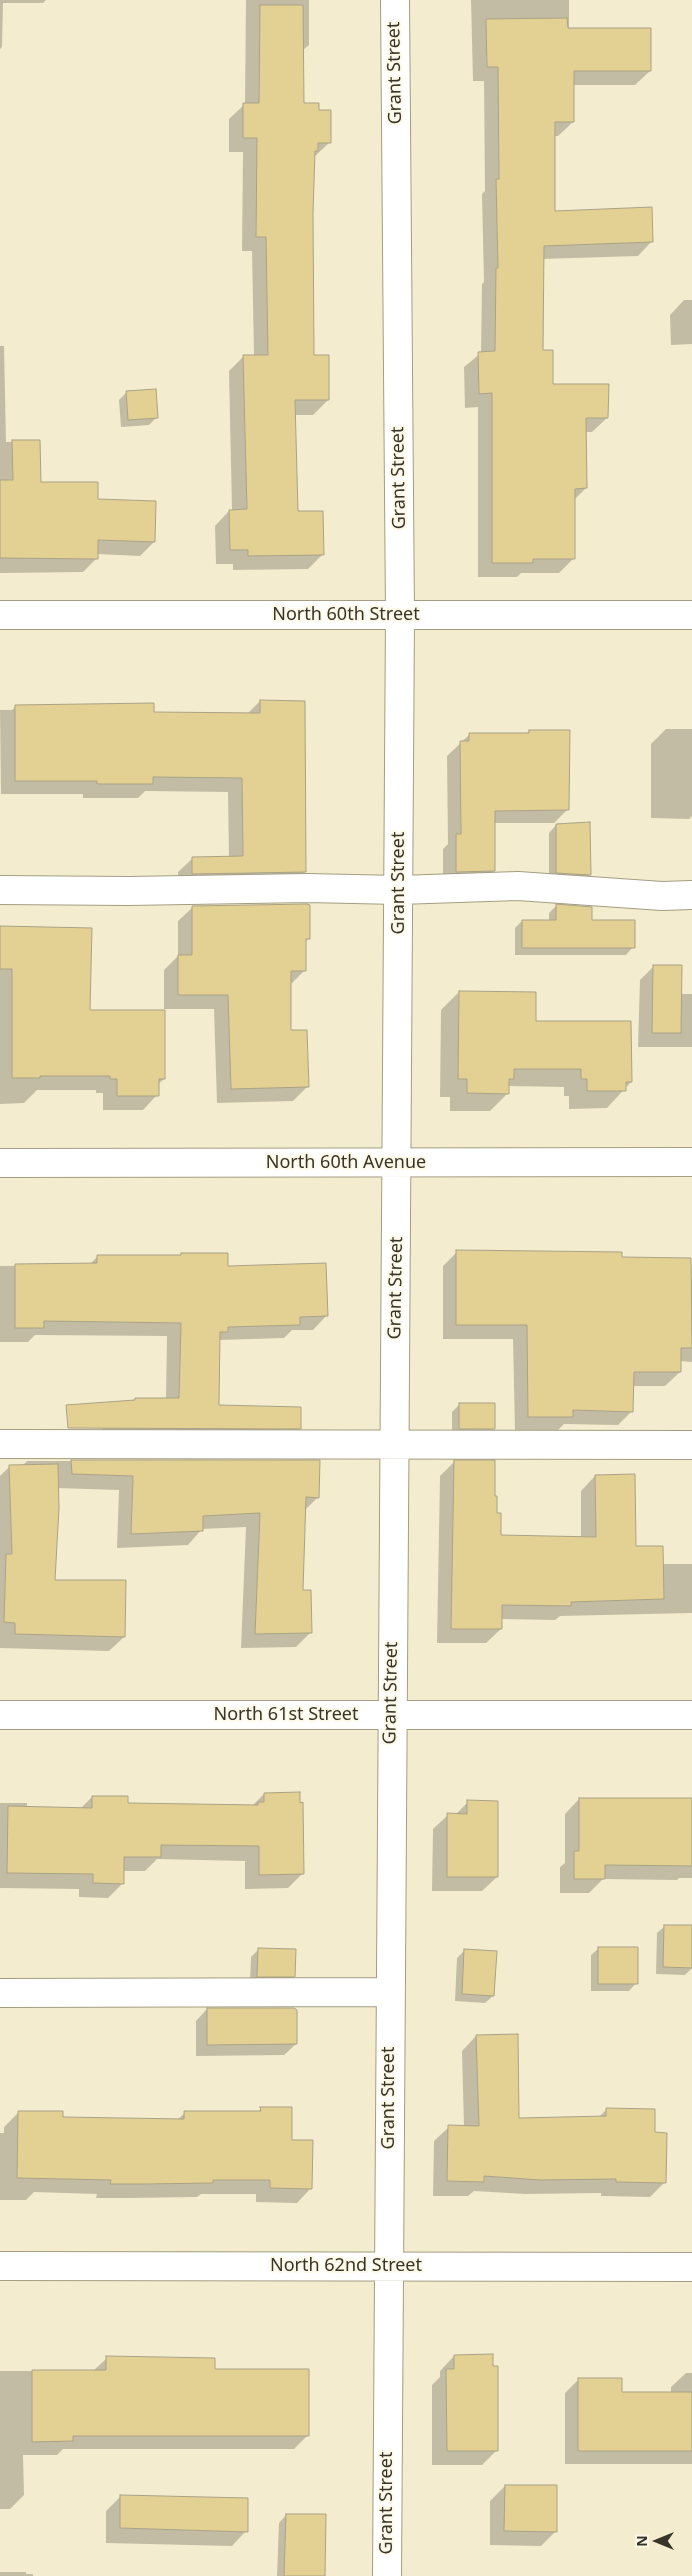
<!DOCTYPE html>
<html>
<head>
<meta charset="utf-8">
<style>
	body { margin:0 }
	#map { position:relative; width:692px; height:2576px; overflow:hidden; background:#f4ecce; font-family:"Noto Sans",sans-serif }
	canvas { display:block }
	.north { position:absolute; left:632px; top:2516px; width:50px; height:50px; -webkit-text-stroke:4px #fef9e7; paint-order:stroke; rotate:270deg; font-size:14px; font-weight:700; line-height:20px; text-align:center; color:#373429 }
	.north::after { content:''; display:block; margin:auto; width:18px; height:22px; background:#373429; clip-path:polygon(50% 0,100% 100%,50% 72%,0 100%) }
</style>
</head>
<body>
<div id="map">
<canvas width="692" height="2576"></canvas>
<div class="north">N</div>
</div>
<script>
const g = document.querySelector('canvas').getContext('2d');
g.lineJoin = 'round';
function paint(path, color) { g.fillStyle = color; g.fill(path, 'evenodd'); }
const toPath = rows => new Path2D(rows.map(r => 'M' + r).join(''));
function stroke(path, color, width, dash) { g.strokeStyle = color; g.lineWidth = width; g.lineCap = dash ? 'butt' : 'round'; g.setLineDash(dash || []); g.stroke(path); }
function label(font, color, halo, rows, align = 'center') {
  g.font = font + ' "Noto Sans",sans-serif'; g.lineWidth = 4; g.setLineDash([]); g.textBaseline = 'middle'; g.strokeStyle = halo; g.fillStyle = color; for (const [text, x, y, turn = 0] of rows) {
    g.save(); g.translate(x, y); g.rotate((+turn || 0) * Math.PI / 180); g.textAlign = isNaN(turn) ? turn : align; if (halo) g.strokeText(text, 0, 0); g.fillText(text, 0, 0); g.restore();
  }
}
const shadow = toPath([
	[0,0,46,0,43,3,3,3,2,47,0,49],
	[246,0,309,0,309,45,303,50,303,104,318,111,330,142,314,157,312,213,313,356,328,400,313,415,294,415,297,513,323,554,308,569,233,570,233,564,216,564,215,526,229,511,232,511,229,371,244,356,254,356,252,251,242,251,243,152,229,152,229,119,245,104],
	[471,0,569,0,569,29,650,71,635,85,573,85,573,122,558,136,554,136,554,212,652,241,638,256,542,259,541,351,552,385,607,418,592,432,585,432,586,488,574,500,574,558,559,573,521,573,517,577,478,577,478,407,465,408,464,367,481,353,482,284,484,282,482,194,485,191,484,81,473,81],
	[684,300,692,300,692,344,671,345,670,315],
	[0,346,4,346,6,442,39,441,40,483,97,500,154,542,140,556,97,554,97,558,83,572,0,573],
	[127,392,157,417,149,425,121,427,119,400],
	[260,701,305,872,290,886,178,888,178,872,193,858,229,858,228,792,145,791,138,798,83,798,83,794,1,794,0,710,12,710,16,706,152,713,247,714],
	[666,729,692,729,692,816,689,819,651,818,651,744],
	[529,731,568,809,554,823,494,823,494,871,480,884,443,885,443,849,448,844,447,756,470,734,526,734],
	[556,825,590,875,582,882,549,880,549,833],
	[556,906,591,921,633,947,626,955,515,955,515,928,522,921,549,921,549,913],
	[193,907,309,938,304,943,304,971,290,985,290,1032,307,1087,293,1101,217,1103,214,1009,164,1009,164,970,178,956,178,921],
	[0,928,164,1079,157,1085,157,1095,143,1110,103,1110,103,1093,96,1093,96,1090,37,1090,24,1103,0,1104],
	[654,966,681,994,692,994,692,1047,638,1047,640,980],
	[459,992,534,1023,631,1082,607,1108,569,1109,569,1096,564,1096,564,1087,508,1086,508,1093,490,1111,450,1111,450,1097,440,1097,441,1010],
	[457,1252,621,1259,692,1278,692,1362,680,1361,680,1372,665,1386,632,1386,632,1411,618,1425,564,1424,558,1430,515,1431,513,1339,443,1339,443,1266],
	[182,1254,227,1267,327,1315,313,1330,292,1330,284,1338,219,1340,218,1406,300,1428,285,1443,103,1442,103,1417,135,1399,166,1399,167,1336,35,1335,28,1342,0,1342,0,1266,89,1265,98,1256,179,1257],
	[460,1404,494,1429,486,1436,452,1436,452,1412],
	[27,1461,318,1461,318,1497,305,1510,301,1591,310,1633,296,1647,241,1648,246,1527,202,1529,188,1545,117,1548,119,1490,56,1488,53,1581,124,1637,109,1651,0,1648,0,1476,10,1466,22,1466],
	[454,1462,495,1514,500,1536,581,1538,581,1491,595,1476,635,1548,662,1564,692,1564,692,1613,560,1616,555,1620,501,1619,501,1629,486,1643,437,1643,440,1476],
	[264,1794,303,1873,288,1888,245,1889,245,1861,157,1859,145,1871,123,1871,123,1883,108,1898,79,1897,79,1889,0,1888,0,1803,27,1803,27,1808,80,1809,92,1797,126,1804,252,1806],
	[579,1799,692,1799,692,1878,679,1878,677,1880,603,1879,589,1893,560,1893,560,1867,565,1863,565,1814],
	[468,1802,497,1877,482,1891,432,1891,433,1829,448,1815,455,1815],
	[665,1926,692,1927,692,1968,685,1975,656,1974,657,1933],
	[599,1948,636,1983,629,1991,591,1991,591,1955],
	[259,1949,294,1976,286,1984,250,1984,251,1957],
	[465,1950,493,1996,485,2003,455,2001,457,1958],
	[207,2009,296,2044,284,2055,196,2056,196,2021],
	[476,2036,518,2119,599,2117,606,2110,653,2133,665,2182,650,2197,601,2196,601,2193,525,2194,474,2191,468,2196,433,2196,434,2141,449,2127,464,2127,462,2051],
	[261,2109,291,2141,311,2188,297,2203,256,2202,256,2194,201,2194,197,2197,130,2198,96,2198,97,2194,34,2192,26,2200,0,2200,0,2133,4,2133,4,2127,18,2113,62,2119,177,2120,185,2113,257,2113],
	[454,2356,497,2450,482,2465,432,2465,432,2385,440,2377,440,2371],
	[107,2358,214,2370,308,2435,294,2449,63,2449,57,2455,23,2455,24,2495,10,2509,0,2509,0,2371,93,2371],
	[686,2373,692,2373,692,2464,565,2464,565,2393,579,2379,621,2393,671,2393,671,2387],
	[505,2486,556,2531,541,2546,490,2545,490,2501],
	[121,2496,246,2531,232,2546,106,2543,106,2511],
	[286,2515,324,2576,277,2576,279,2523],
	[0,2572,26,2572,26,2574,33,2574,33,2576,0,2576]
]);
const building = toPath([
	[260,5,303,5,304,103,319,103,319,110,331,110,331,143,318,143,318,151,315,151,313,213,314,355,329,355,329,400,295,400,298,511,323,511,324,555,248,556,248,550,230,550,229,510,247,509,243,355,268,355,266,237,256,237,257,138,243,138,243,103,259,103,260,5],
	[567,18,568,28,651,28,651,71,574,71,574,122,555,122,555,211,652,207,653,242,544,246,543,350,553,350,553,384,609,384,608,418,586,418,587,488,575,489,575,559,533,559,533,563,492,563,492,393,479,394,478,352,495,351,496,268,498,268,496,179,499,179,498,67,487,67,486,19,567,18],
	[156,389,158,418,128,420,126,391,156,389],
	[12,440,40,440,41,482,98,482,98,499,156,501,155,542,98,540,98,559,0,558,0,480,13,480,12,440],
	[260,700,305,701,306,872,192,874,192,857,243,856,242,778,153,777,153,784,97,784,97,781,15,781,15,705,154,703,154,712,260,713,260,700],
	[529,730,570,730,569,810,495,811,495,871,456,872,456,834,461,834,460,741,469,741,469,733,529,733,529,730],
	[590,822,591,875,556,873,556,824,590,822],
	[307,904,310,905,310,939,306,939,306,971,291,971,291,1030,307,1030,309,1087,231,1089,228,995,178,995,178,955,192,955,192,906,307,904],
	[556,904,592,907,592,920,635,920,635,948,522,948,522,920,556,920,556,904],
	[0,926,92,928,90,1010,165,1010,165,1079,159,1079,159,1096,117,1096,117,1079,110,1079,110,1076,40,1076,40,1078,12,1078,12,969,0,969,0,926],
	[653,965,682,965,681,1033,652,1033,653,965],
	[459,991,536,992,536,1021,631,1021,632,1082,626,1082,626,1091,587,1091,587,1079,581,1079,581,1069,514,1069,514,1079,509,1079,509,1094,467,1093,467,1079,458,1079,459,991],
	[456,1250,622,1252,622,1257,691,1258,692,1348,681,1348,681,1372,634,1372,633,1412,573,1410,573,1417,528,1417,527,1325,456,1325,456,1250],
	[181,1253,228,1253,228,1266,326,1263,328,1316,300,1317,300,1325,228,1327,228,1332,220,1332,219,1405,301,1407,301,1429,68,1428,66,1405,135,1400,135,1398,179,1398,181,1323,44,1321,44,1328,15,1328,15,1264,97,1263,97,1255,181,1255,181,1253],
	[459,1403,495,1403,495,1429,459,1429,459,1403],
	[71,1460,320,1460,319,1498,306,1497,303,1590,311,1590,312,1633,255,1634,260,1513,203,1516,203,1531,131,1534,133,1476,72,1474,71,1460],
	[454,1460,495,1460,495,1496,497,1496,497,1513,501,1513,501,1535,596,1537,595,1475,635,1474,636,1546,663,1546,664,1599,571,1602,571,1606,502,1605,502,1629,451,1629,454,1460],
	[58,1464,59,1508,55,1580,126,1580,125,1637,15,1634,15,1623,4,1622,6,1554,12,1554,9,1465,58,1464],
	[300,1792,300,1803,303,1802,304,1874,259,1875,259,1846,161,1845,161,1857,124,1857,124,1884,93,1883,93,1874,7,1873,8,1806,92,1808,92,1796,128,1796,128,1803,258,1805,258,1802,264,1802,264,1793,300,1792],
	[579,1798,692,1798,692,1866,605,1865,605,1879,574,1879,574,1851,579,1851,579,1798],
	[467,1800,498,1801,498,1877,447,1877,447,1813,467,1814,467,1800],
	[664,1925,692,1925,692,1968,663,1967,664,1925],
	[598,1947,638,1947,638,1984,598,1984,598,1947],
	[258,1948,296,1949,295,1977,257,1977,258,1948],
	[464,1949,497,1951,494,1996,462,1994,464,1949],
	[207,2008,294,2008,297,2010,297,2044,207,2045,207,2008],
	[518,2034,519,2118,606,2116,606,2108,655,2109,655,2132,667,2133,666,2183,616,2182,616,2179,540,2180,484,2176,484,2182,447,2181,448,2125,479,2126,476,2035,518,2034],
	[260,2107,292,2107,292,2140,313,2140,312,2189,270,2188,270,2180,213,2180,213,2183,146,2184,110,2184,111,2180,17,2178,18,2111,63,2111,63,2117,184,2119,184,2111,261,2111,260,2107],
	[493,2354,493,2366,498,2366,498,2451,447,2451,446,2369,454,2369,454,2355,493,2354],
	[106,2356,215,2358,215,2369,309,2369,309,2436,73,2436,73,2441,32,2442,32,2370,106,2370,106,2356],
	[578,2378,622,2378,622,2392,692,2392,692,2451,578,2451,578,2378],
	[505,2485,557,2485,557,2532,504,2531,505,2485],
	[120,2495,248,2498,248,2532,120,2528,120,2495],
	[286,2514,326,2514,325,2576,284,2576,286,2514]
]);
const minor = toPath([
	[0,615,692,615],
	[0,890,128,891,307,888,399,890,518,886,662,896,692,895],
	[0,1163,692,1162],
	[0,1444,692,1445],
	[0,1715,692,1715],
	[0,1993,389,1992],
	[0,2266,692,2267],
	[387,2576,400,615,395,0]
]);
const streetNames = [
	["Grant Street",395,73,-91],
	["Grant Street",399,478,-91],
	["North 60th Street",346,615],
	["Grant Street",399,883,-90],
	["North 60th Avenue",346,1163],
	["Grant Street",396,1288,-89],
	["Grant Street",391,1693,-89],
	["North 61st Street",286,1715],
	["Grant Street",389,2098,-90],
	["North 62nd Street",346,2266],
	["Grant Street",387,2503,-90]
];
paint(shadow, '#0003');
paint(building, '#e2d193');
stroke(building, '#aaa287', 1);
stroke(minor, '#a49d81', 30);
stroke(minor, '#fff', 28);
label('18px', '#373429', '#fef9e7', streetNames);
</script>
</body>
</html>
